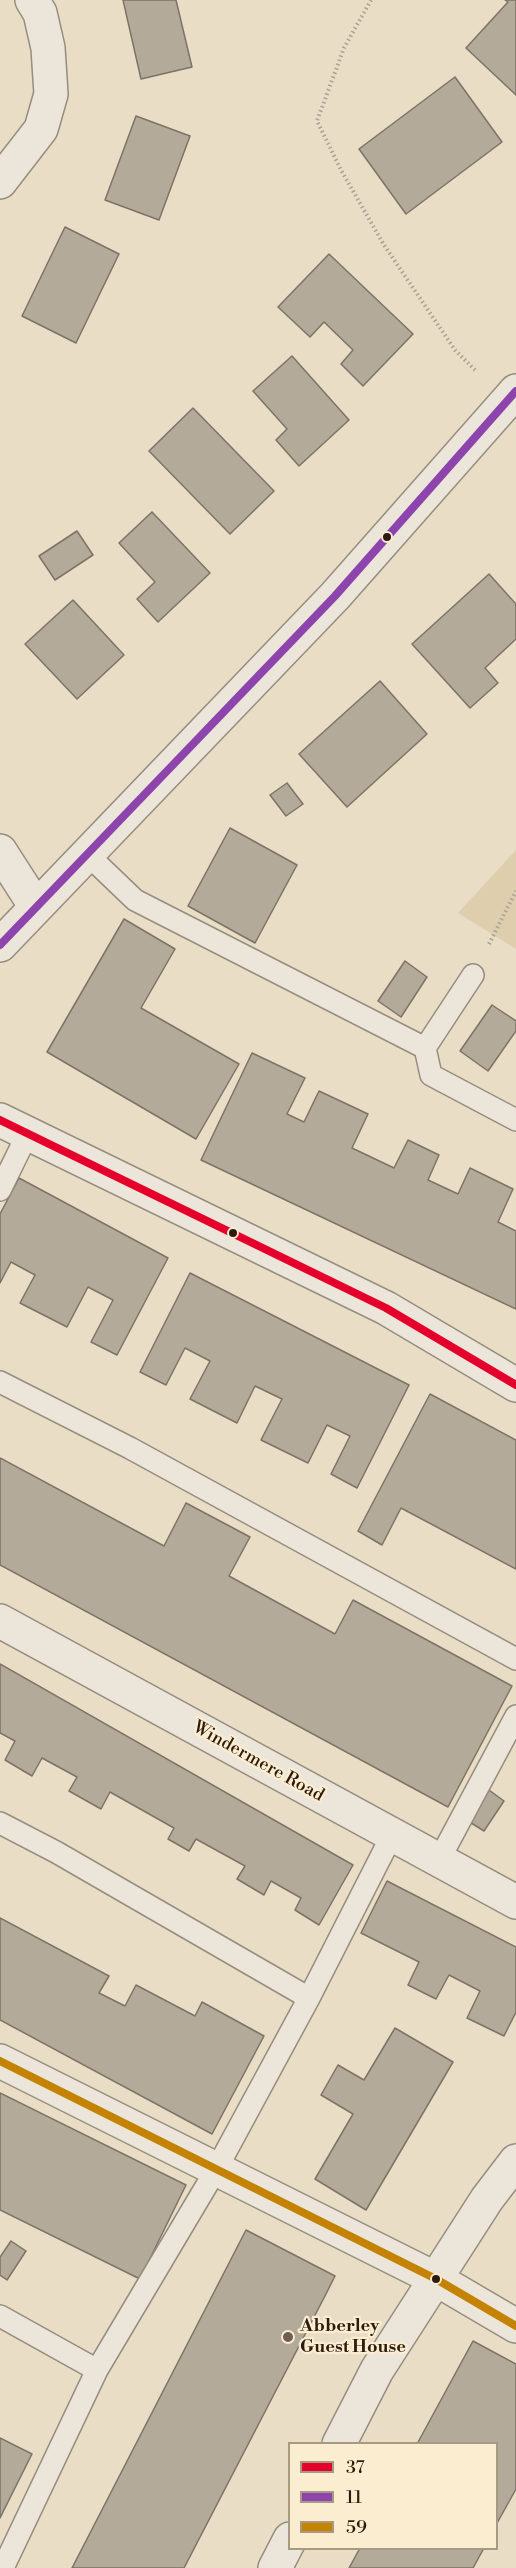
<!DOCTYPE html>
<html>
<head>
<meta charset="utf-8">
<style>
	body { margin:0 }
	#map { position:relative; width:516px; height:2568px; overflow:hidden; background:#e9ddc5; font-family:"Libre Bodoni",serif }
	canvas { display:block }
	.legend { position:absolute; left:288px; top:2442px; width:210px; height:108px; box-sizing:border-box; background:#faedd0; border:2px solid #a89983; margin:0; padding:8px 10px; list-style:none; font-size:18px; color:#2e1a0f }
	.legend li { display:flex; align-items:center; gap:12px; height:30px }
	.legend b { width:30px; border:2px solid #a89983 }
</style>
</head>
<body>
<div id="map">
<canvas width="516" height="2568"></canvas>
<ul class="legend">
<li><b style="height:8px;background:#e4002b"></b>37</li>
<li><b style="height:8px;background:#8e44ad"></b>11</li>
<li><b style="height:8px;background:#c58304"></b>59</li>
</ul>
</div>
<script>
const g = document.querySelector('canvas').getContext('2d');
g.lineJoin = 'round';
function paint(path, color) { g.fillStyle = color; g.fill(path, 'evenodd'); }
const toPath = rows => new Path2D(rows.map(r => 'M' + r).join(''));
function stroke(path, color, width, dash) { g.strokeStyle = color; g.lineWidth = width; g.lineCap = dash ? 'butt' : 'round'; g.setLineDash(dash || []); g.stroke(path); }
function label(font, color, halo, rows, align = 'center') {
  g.font = font + ' "Libre Bodoni",serif'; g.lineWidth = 4.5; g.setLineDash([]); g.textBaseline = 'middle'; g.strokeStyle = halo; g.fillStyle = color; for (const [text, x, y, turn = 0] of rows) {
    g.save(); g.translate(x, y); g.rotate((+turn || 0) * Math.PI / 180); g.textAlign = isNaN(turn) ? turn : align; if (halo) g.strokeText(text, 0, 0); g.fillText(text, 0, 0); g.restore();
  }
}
const green = toPath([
	[516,850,516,949,458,913]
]);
const building = toPath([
	[123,0,176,0,192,67,141,79,123,0],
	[505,0,516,0,516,95,466,48,508,2,505,0],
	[455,77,502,142,406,214,359,149,455,77],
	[136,116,190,136,159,220,105,200,136,116],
	[65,227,119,254,76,343,22,316,65,227],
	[329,254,413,334,363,386,341,364,353,350,324,322,310,337,278,307,329,254],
	[292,356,349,420,299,466,276,440,287,429,253,391,292,356],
	[193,408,274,491,230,534,149,451,193,408],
	[152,512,210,573,158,622,137,599,155,582,119,543,152,512],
	[77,531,93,555,55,580,39,556,77,531],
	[489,574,516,604,516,639,485,668,498,683,470,708,412,644,489,574],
	[73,600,124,655,77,699,25,644,73,600],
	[380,681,427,734,347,807,299,754,380,681],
	[287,783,303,804,286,816,270,795,287,783],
	[230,828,297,865,255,943,188,906,230,828],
	[124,919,175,949,141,1008,239,1064,196,1139,47,1052,124,919],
	[405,961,427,977,401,1017,378,1001,405,961],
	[492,1005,516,1021,516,1031,488,1071,460,1051,492,1005],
	[252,1053,305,1078,287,1114,304,1122,319,1091,368,1114,352,1148,394,1168,408,1140,439,1155,428,1180,458,1194,470,1168,513,1189,498,1222,516,1231,516,1309,201,1160,252,1053],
	[19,1178,168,1258,117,1355,91,1342,113,1300,88,1287,67,1327,20,1303,35,1275,11,1262,0,1283,0,1214,19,1178],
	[190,1273,409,1385,357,1488,331,1474,350,1436,327,1425,308,1463,261,1440,282,1399,255,1386,237,1423,190,1399,210,1361,185,1348,166,1385,140,1372,190,1273],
	[430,1394,516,1440,516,1569,401,1508,382,1545,358,1531,430,1394],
	[0,1458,164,1546,186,1503,250,1537,229,1576,335,1634,353,1600,512,1686,448,1807,0,1565,0,1458],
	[0,1664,353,1865,319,1925,295,1910,301,1898,271,1881,264,1895,237,1879,245,1866,196,1839,189,1851,168,1839,174,1828,110,1792,101,1809,69,1791,77,1777,42,1758,32,1776,5,1760,15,1741,0,1733,0,1664],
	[489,1790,504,1801,484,1831,468,1821,489,1790],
	[387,1881,516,1947,516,2012,504,2036,467,2018,480,1991,449,1975,436,1999,408,1985,419,1962,361,1933,387,1881],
	[0,1918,109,1976,99,1993,125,2006,136,1985,195,2016,202,2002,264,2036,212,2134,0,2020,0,1918],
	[395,2028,453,2062,366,2210,315,2179,353,2114,321,2095,338,2065,364,2080,395,2028],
	[0,2093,186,2185,140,2279,0,2210,0,2093],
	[246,2230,335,2276,327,2292,184,2568,72,2568,246,2230],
	[11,2241,26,2251,7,2280,0,2275,0,2257,11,2241],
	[473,2341,516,2364,516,2489,496,2525,496,2444,417,2444,473,2341],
	[0,2438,32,2454,0,2518,0,2438],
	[360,2548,484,2548,473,2568,349,2568,360,2548]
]);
const path = toPath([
	[371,0,344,48,317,121,341,170,384,245,455,350,477,372],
	[489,944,516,891]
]);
const service = toPath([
	[87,854,135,900,425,1048,473,975],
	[425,1048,431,1075,516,1120],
	[0,1190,28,1133],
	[0,1382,130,1448,516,1659],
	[0,1823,56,1852,309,1998],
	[439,1860,516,1716],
	[0,2316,97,2370],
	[3,2568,97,2370,217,2168,309,1998,392,1835]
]);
const minor = toPath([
	[0,182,41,129,51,94,48,48,40,13,32,0],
	[0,851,36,907],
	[0,945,335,596,516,391],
	[0,1621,516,1902],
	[0,2061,436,2279,516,2326]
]);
const tertiary = toPath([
	[0,1120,386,1308,516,1385],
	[339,2444,377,2370,487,2199,516,2161],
	[275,2568,290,2539]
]);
const bus1 = toPath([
	[0,1120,386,1308,516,1385]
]);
const bus2 = toPath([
	[0,945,335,596,516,391]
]);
const bus3 = toPath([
	[0,2061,436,2279,516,2326]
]);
const markers = [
	[387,537,5,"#2e1a0f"],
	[233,1233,5,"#2e1a0f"],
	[436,2279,5,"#2e1a0f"],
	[288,2337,6,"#6f5e4f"]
];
const streetNames = [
	["Windermere Road",258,1762,29]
];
const poiNames = [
	["Abberley",300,2327],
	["Guest House",300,2348]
];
paint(green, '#dfcead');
paint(building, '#b3aa9a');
stroke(building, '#7d7366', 1.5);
stroke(service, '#968d7f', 24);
stroke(minor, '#968d7f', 36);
stroke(tertiary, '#968d7f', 36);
stroke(path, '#a8a297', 4, [1.5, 3]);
stroke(service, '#ece6da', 21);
stroke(minor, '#ece6da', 33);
stroke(tertiary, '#ece6da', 33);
stroke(bus1, '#e4002b', 8);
stroke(bus2, '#8e44ad', 8);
stroke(bus3, '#c58304', 8);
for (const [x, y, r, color] of markers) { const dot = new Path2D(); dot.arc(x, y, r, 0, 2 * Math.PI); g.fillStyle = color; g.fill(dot); stroke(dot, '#faedd0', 2); }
label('18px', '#2e1a0f', '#faedd0', streetNames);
label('bold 18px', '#2e1a0f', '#faedd0', poiNames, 'left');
</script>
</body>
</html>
